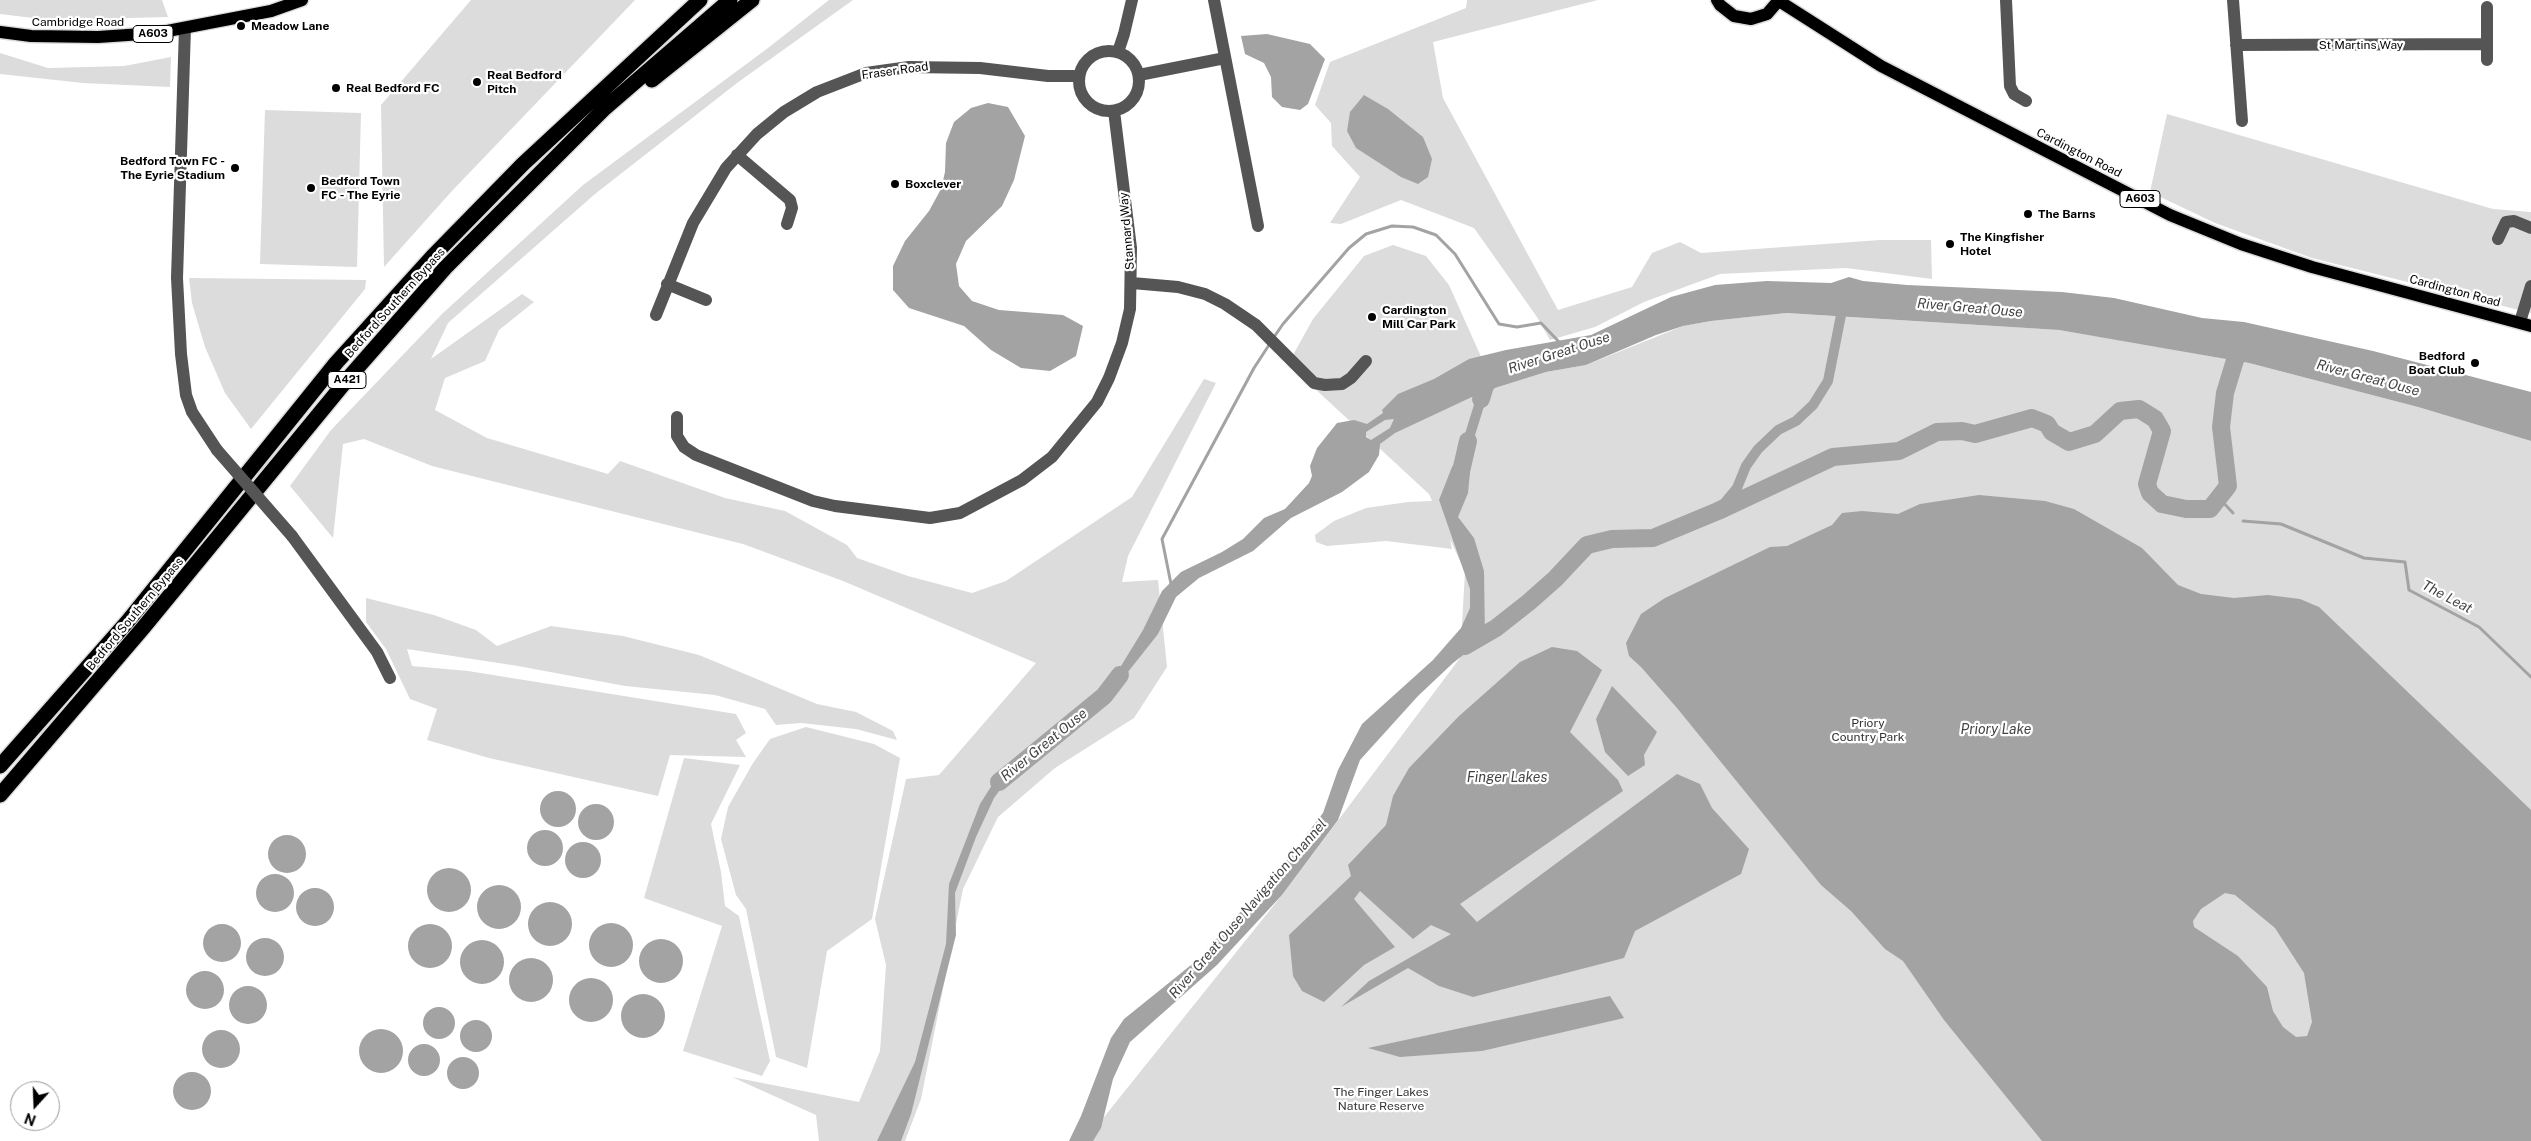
<!DOCTYPE html>
<html>
<head>
<meta charset="utf-8">
<style>
	body { margin:0 }
	#map { position:relative; width:2531px; height:1141px; overflow:hidden; background:#fff; font-family:"Public Sans",sans-serif }
	canvas { display:block }
	.north { position:absolute; left:10px; top:1081px; width:50px; height:50px; box-sizing:border-box; background:#fff; border:1px solid #999; border-radius:50%; rotate:200deg; font-size:14px; font-weight:700; line-height:20px; text-align:center; color:#000 }
	.north::after { content:''; display:block; margin:auto; width:18px; height:22px; background:#000; clip-path:polygon(50% 0,100% 100%,50% 72%,0 100%) }
</style>
</head>
<body>
<div id="map">
<canvas width="2531" height="1141"></canvas>
<div class="north">N</div>
</div>
<script>
const g = document.querySelector('canvas').getContext('2d');
g.lineJoin = 'round';
function paint(path, color) { g.fillStyle = color; g.fill(path, 'evenodd'); }
const toPath = rows => new Path2D(rows.map(r => 'M' + r).join(''));
function stroke(path, color, width, dash) { g.strokeStyle = color; g.lineWidth = width; g.lineCap = dash ? 'butt' : 'round'; g.setLineDash(dash || []); g.stroke(path); }
function label(font, color, halo, rows, align = 'center') {
  g.font = font + ' "Public Sans",sans-serif'; g.lineWidth = 4.5; g.setLineDash([]); g.textBaseline = 'middle'; g.strokeStyle = halo; g.fillStyle = color; for (const [text, x, y, turn = 0] of rows) {
    g.save(); g.translate(x, y); g.rotate((+turn || 0) * Math.PI / 180); g.textAlign = isNaN(turn) ? turn : align; if (halo) g.strokeText(text, 0, 0); g.fillText(text, 0, 0); g.restore();
  }
}
const green = toPath([
	[0,0,162,0,168,17,50,20,0,14],
	[471,0,635,0,451,192,384,267,381,105],
	[829,0,853,0,737,83,595,194,448,323,431,359,522,294,534,302,499,330,485,361,445,378,435,410,487,438,608,474,620,461,725,498,785,511,847,545,857,558,908,576,972,593,1006,581,1132,497,1204,379,1216,383,1128,556,1122,582,1158,580,1167,667,1134,718,1055,768,998,817,963,889,921,1099,905,1141,819,1141,816,1115,732,1077,859,1102,880,1051,886,965,875,919,906,779,939,775,1036,663,843,581,743,544,432,466,364,439,343,444,333,538,290,486,331,430,442,314,583,185,768,48],
	[1467,0,1598,0,1433,42,1443,98,1558,310,1632,287,1652,253,1680,242,1701,253,1880,240,1931,240,1932,279,1846,268,1720,274,1644,302,1595,327,1550,340,1537,317,1474,228,1401,200,1341,224,1330,223,1360,177,1332,146,1331,123,1315,105,1330,62,1466,8],
	[0,53,48,68,124,66,171,57,170,87,83,83,0,74],
	[265,110,361,113,357,267,260,264],
	[2167,114,2493,209,2531,212,2531,313,2312,258,2215,223,2150,192],
	[1393,245,1426,256,1449,285,1495,388,1546,372,1586,365,1683,326,1711,321,1785,313,2059,330,2143,344,2249,363,2418,407,2531,441,2531,1141,1087,1141,1092,1132,1282,895,1460,658,1465,572,1450,539,1452,549,1386,541,1327,546,1316,542,1315,535,1334,521,1366,508,1408,502,1432,501,1429,494,1288,364,1313,319,1364,256],
	[189,278,366,280,365,289,251,429,225,393,205,347,192,303],
	[366,598,434,615,476,630,497,646,551,626,623,636,699,655,817,704,856,712,893,731,897,740,856,729,801,723,776,725,765,709,715,695,625,686,518,666,407,649,412,666,468,671,736,714,746,733,736,740,746,757,670,755,658,796,489,758,427,740,437,709,410,699,386,649,366,622],
	[806,727,874,744,900,758,872,919,827,951,807,1068,776,1057,746,909,736,895,721,839,728,807,753,763,770,739],
	[684,758,740,765,711,824,721,872,725,906,739,916,770,1061,762,1076,683,1051,722,926,644,898]
]);
const water = toPath([
	[1267,34,1310,44,1325,59,1308,104,1300,110,1282,107,1272,97,1271,77,1264,63,1245,54,1241,36],
	[1364,95,1388,109,1423,137,1432,159,1428,177,1418,184,1401,177,1356,148,1347,131,1350,112],
	[988,103,1008,107,1025,136,1014,180,1002,206,966,241,956,264,959,286,972,301,999,310,1063,315,1083,326,1076,356,1050,371,1021,368,991,350,964,326,909,308,893,290,893,266,905,241,929,211,941,189,945,172,946,143,954,122,971,108],
	[1849,277,1863,281,1907,285,2062,292,2114,298,2202,318,2244,322,2373,351,2531,392,2531,441,2418,407,2249,363,2059,330,1786,313,1711,321,1683,326,1656,335,1586,365,1546,372,1495,388,1486,395,1480,394,1474,396,1395,433,1380,444,1379,455,1369,472,1342,492,1291,518,1253,551,1199,578,1176,597,1158,634,1124,677,1102,697,1143,630,1162,591,1181,572,1222,552,1243,539,1264,518,1285,509,1309,483,1312,476,1310,466,1317,448,1337,423,1354,420,1367,424,1383,413,1382,410,1398,394,1434,379,1469,359,1506,350,1591,335,1671,297,1715,285,1767,281,1831,283],
	[1394,419,1390,428,1371,440,1366,437,1366,432,1385,420],
	[1459,457,1466,459,1470,472,1468,493,1458,517,1474,538,1484,571,1485,638,1453,663,1418,696,1360,760,1338,820,1282,895,1217,965,1130,1042,1113,1079,1101,1128,1093,1141,1069,1141,1081,1116,1111,1038,1124,1019,1201,957,1236,916,1260,895,1323,813,1338,770,1362,724,1433,660,1461,628,1470,608,1470,589,1439,500,1452,467],
	[1979,495,2045,501,2074,509,2142,548,2178,585,2201,594,2234,598,2268,595,2300,599,2319,607,2531,810,2531,1141,2042,1141,1944,1020,1903,961,1885,949,1851,911,1821,885,1677,708,1641,667,1629,656,1626,643,1641,614,1665,598,1770,547,1787,546,1832,525,1842,513,1862,511,1898,514,1920,504],
	[2225,893,2235,895,2275,928,2304,973,2312,1022,2307,1036,2296,1037,2283,1027,2273,1011,2267,987,2238,956,2194,927,2193,921,2201,909],
	[1552,647,1577,651,1602,670,1570,732,1618,780,1623,791,1460,904,1477,922,1677,774,1700,784,1712,808,1749,849,1741,874,1635,931,1624,958,1473,997,1439,986,1408,968,1341,1007,1369,981,1451,934,1431,925,1413,939,1360,891,1354,899,1395,947,1364,965,1324,1002,1302,991,1293,976,1289,935,1351,876,1348,865,1386,825,1393,796,1409,768,1458,717,1520,662],
	[1612,686,1657,732,1644,755,1645,765,1628,776,1605,752,1596,719],
	[1051,738,1016,768,994,798,976,837,955,893,956,935,911,1114,901,1141,877,1141,915,1062,946,944,949,884,980,804,999,774],
	'540 809a18 18 0 1 1 36 0a18 18 0 1 1-36 0Z',
	'578 822a18 18 0 1 1 36 0a18 18 0 1 1-36 0Z',
	'527 848a18 18 0 1 1 36 0a18 18 0 1 1-36 0Z',
	'268 854a19 19 0 1 1 38 0a19 19 0 1 1-38 0Z',
	'565 860a18 18 0 1 1 36 0a18 18 0 1 1-36 0Z',
	'427 890a22 22 0 1 1 44 0a22 22 0 1 1-44 0Z',
	'256 893a19 19 0 1 1 38 0a19 19 0 1 1-38 0Z',
	'477 907a22 22 0 1 1 44 0a22 22 0 1 1-44 0Z',
	'296 907a19 19 0 1 1 38 0a19 19 0 1 1-38 0Z',
	'528 924a22 22 0 1 1 44 0a22 22 0 1 1-44 0Z',
	'589 945a22 22 0 1 1 44 0a22 22 0 1 1-44 0Z',
	'408 946a22 22 0 1 1 44 0a22 22 0 1 1-44 0Z',
	'203 943a19 19 0 1 1 38 0a19 19 0 1 1-38 0Z',
	'246 957a19 19 0 1 1 38 0a19 19 0 1 1-38 0Z',
	'639 961a22 22 0 1 1 44 0a22 22 0 1 1-44 0Z',
	'460 962a22 22 0 1 1 44 0a22 22 0 1 1-44 0Z',
	'509 980a22 22 0 1 1 44 0a22 22 0 1 1-44 0Z',
	'186 990a19 19 0 1 1 38 0a19 19 0 1 1-38 0Z',
	'569 1000a22 22 0 1 1 44 0a22 22 0 1 1-44 0Z',
	'229 1005a19 19 0 1 1 38 0a19 19 0 1 1-38 0Z',
	'621 1016a22 22 0 1 1 44 0a22 22 0 1 1-44 0Z',
	[1610,996,1624,1018,1482,1051,1400,1057,1368,1048],
	'423 1023a16 16 0 1 1 32 0a16 16 0 1 1-32 0Z',
	'460 1036a16 16 0 1 1 32 0a16 16 0 1 1-32 0Z',
	'359 1051a22 22 0 1 1 44 0a22 22 0 1 1-44 0Z',
	'202 1049a19 19 0 1 1 38 0a19 19 0 1 1-38 0Z',
	'408 1060a16 16 0 1 1 32 0a16 16 0 1 1-32 0Z',
	'447 1073a16 16 0 1 1 32 0a16 16 0 1 1-32 0Z',
	'173 1091a19 19 0 1 1 38 0a19 19 0 1 1-38 0Z'
]);
const stream = toPath([
	[1274,337,1283,324,1349,248,1366,234,1392,226,1413,227,1436,235,1455,254,1499,324,1517,327,1541,323,1561,344],
	[2219,498,2233,513],
	[2243,521,2281,524,2364,558,2405,562,2409,590,2479,627,2531,677],
	[1171,584,1162,539,1254,368,1269,345]
]);
const canal = toPath([
	[1468,441,1481,399],
	[1718,511,1737,488,1746,466,1758,449,1778,430,1796,421,1813,405,1828,381,1843,305]
]);
const river = toPath([
	[1481,399,1488,376],
	[1459,480,1468,441],
	[1465,646,1496,628,1529,602,1555,579,1587,545,1612,539,1653,538,1718,511,1833,457,1899,451,1937,432,1962,431,1975,434,2032,418,2047,424,2052,432,2069,442,2095,434,2120,411,2139,409,2155,419,2162,431,2147,484,2150,493,2162,504,2186,509,2210,509,2228,486,2221,427,2225,393,2239,347],
	[999,782,1104,696,1120,675]
]);
const minor = toPath([
	[1214,0,1258,226],
	[2006,0,2010,86,2014,94,2026,101],
	[2233,0,2242,121],
	[2487,7,2487,60],
	[185,28,177,278,181,354,186,395,192,412,217,450],
	[2236,45,2486,44],
	'1079 81a30 30 0 1 1 60 0a30 30 0 1 1-60 0Z',
	[1118,52,1124,34,1132,0],
	[1139,75,1225,58],
	[737,155,790,200,792,208,787,224],
	[2498,239,2506,222,2514,221,2531,228],
	[1132,283,1178,287,1205,294,1225,304,1256,325,1314,383,1325,385,1342,384,1351,378,1366,361],
	[667,284,706,300],
	[656,315,693,223,726,168,757,134,784,112,817,92,866,73,909,67,980,68,1048,76,1079,76],
	[2520,322,2531,286],
	[677,417,677,436,684,447,696,455,813,501,835,506,930,518,960,513,1022,480,1052,457,1097,402,1109,378,1122,343,1130,309,1131,248,1114,111],
	[292,536,377,652,390,678]
]);
const major = toPath([
	[1717,0,1720,5,1734,16,1751,19,1767,14,1779,0],
	[1779,1,1881,66,2170,215,2241,244,2312,267,2531,326],
	[0,32,31,36,98,37,157,33,271,11,302,0]
]);
const highway = toPath([
	[652,80,752,0],
	[0,766,128,621,336,363,432,257,523,164,700,0],
	[0,795,143,628,351,375,445,268,605,108,730,0]
]);
const minorBridge = toPath([
	[217,450,292,536]
]);
const markers = [
	[241,26,5,"#000"],
	[477,82,5,"#000"],
	[336,88,5,"#000"],
	[235,168,5,"#000"],
	[895,184,5,"#000"],
	[311,188,5,"#000"],
	[2028,214,5,"#000"],
	[1950,244,5,"#000"],
	[1372,317,5,"#000"],
	[2475,363,5,"#000"]
];
const shields = [
	[153,34,40],
	[2140,199,40],
	[347,380,38]
];
const shieldNames = [
	["A603",153,34],
	["A603",2140,199],
	["A421",347,380]
];
const streetNames = [
	["Cambridge Road",78,22],
	["St Martins Way",2361,45],
	["Fraser Road",895,71,-8],
	["Cardington Road",2079,153,27],
	["Stannard Way",1127,231,-95],
	["Cardington Road",2455,291,15],
	["Bedford Southern Bypass",395,303,-48],
	["Bedford Southern Bypass",135,614,-50]
];
const poiNames = [
	["Meadow Lane",251,26],
	["Real Bedford",487,75],
	["Pitch",487,89],
	["Real Bedford FC",346,88],
	["Bedford Town FC -",225,161,"right"],
	["The Eyrie Stadium",225,175,"right"],
	["Bedford Town",321,181],
	["FC - The Eyrie",321,195],
	["Boxclever",905,184],
	["The Barns",2038,214],
	["The Kingfisher",1960,237],
	["Hotel",1960,251],
	["Cardington",1382,310],
	["Mill Car Park",1382,324],
	["Bedford",2465,356,"right"],
	["Boat Club",2465,370,"right"]
];
const parkNames = [
	["Priory",1868,723],
	["Country Park",1868,737],
	["The Finger Lakes",1381,1092],
	["Nature Reserve",1381,1106]
];
const waterNames = [
	["River Great Ouse",1970,308,5],
	["River Great Ouse",1559,353,-18],
	["River Great Ouse",2368,378,15],
	["The Leat",2447,597,28],
	["Priory Lake",1996,730],
	["River Great Ouse",1044,745,-39],
	["Finger Lakes",1507,778],
	["River Great Ouse Navigation Channel",1248,909,-49]
];
paint(green, '#dcdcdc');
paint(water, '#a3a3a3');
stroke(stream, '#a3a3a3', 3);
stroke(canal, '#a3a3a3', 10);
stroke(river, '#a3a3a3', 18);
stroke(major, '#dbdbdb', 15);
stroke(highway, '#dbdbdb', 18);
stroke(minor, '#555', 12);
stroke(major, '#000', 12);
stroke(highway, '#000', 15);
stroke(minorBridge, '#555', 12);
for (const [x, y, r, color] of markers) { const dot = new Path2D(); dot.arc(x, y, r, 0, 2 * Math.PI); g.fillStyle = color; g.fill(dot); stroke(dot, '#fff', 2); }
for (const [x, y, w] of shields) { const box = new Path2D(); box.roundRect(x - w / 2, y - 8.5, w, 17, 4); g.fillStyle = '#fff'; g.fill(box); stroke(box, '#000', 1); }
label('bold 11px', '#000', null, shieldNames);
label('12px', '#000', '#fff', streetNames);
label('bold 12px', '#000', '#fff', poiNames, 'left');
label('12px', '#333', '#fff', parkNames);
label('italic 14px', '#444', '#fff', waterNames);
</script>
</body>
</html>
